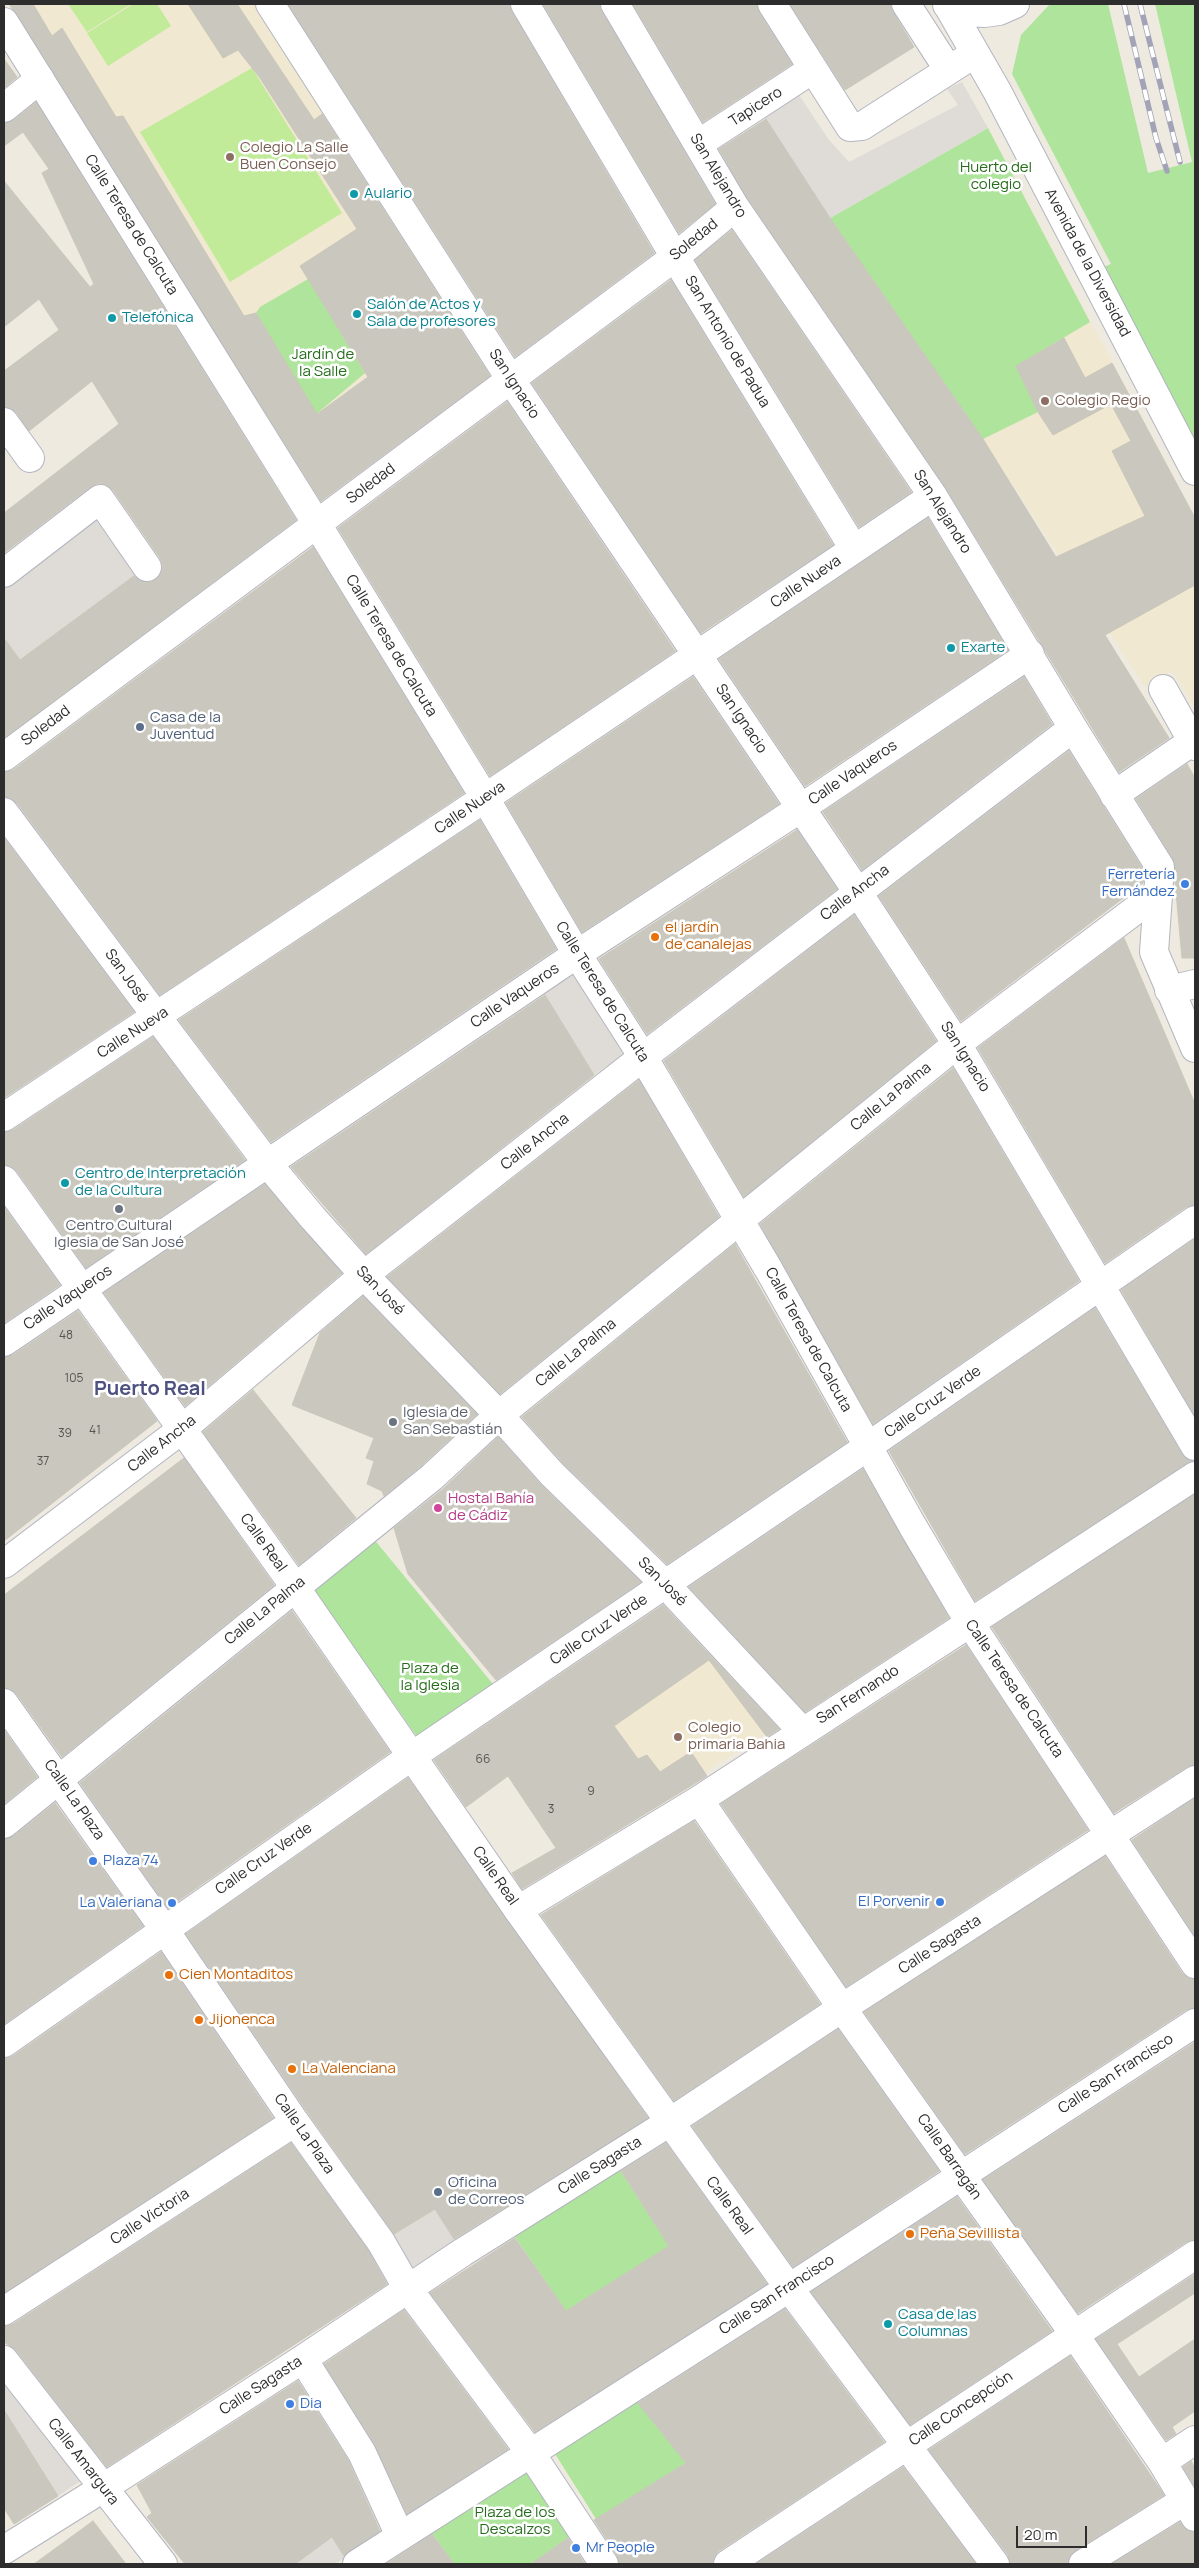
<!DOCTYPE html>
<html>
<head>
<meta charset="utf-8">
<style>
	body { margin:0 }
	#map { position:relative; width:1199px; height:2568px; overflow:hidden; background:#eeeae0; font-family:Manrope,sans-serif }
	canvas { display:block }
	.frame { position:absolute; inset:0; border:5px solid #2d2d2d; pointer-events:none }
	.scale { position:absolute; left:1016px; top:2526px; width:71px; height:22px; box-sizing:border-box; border:2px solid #2d2d2d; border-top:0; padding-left:6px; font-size:15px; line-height:18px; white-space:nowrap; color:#2d2d2d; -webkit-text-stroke:4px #fff; paint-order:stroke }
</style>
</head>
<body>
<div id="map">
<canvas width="1199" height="2568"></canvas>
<div class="frame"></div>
<div class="scale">20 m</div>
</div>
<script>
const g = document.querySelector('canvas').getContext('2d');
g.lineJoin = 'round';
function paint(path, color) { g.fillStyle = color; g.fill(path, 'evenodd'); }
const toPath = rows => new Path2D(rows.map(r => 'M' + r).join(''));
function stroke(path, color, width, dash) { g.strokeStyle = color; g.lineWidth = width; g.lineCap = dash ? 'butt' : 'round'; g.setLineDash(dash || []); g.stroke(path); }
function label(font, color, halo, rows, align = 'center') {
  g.font = font + ' Manrope,sans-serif'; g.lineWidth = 5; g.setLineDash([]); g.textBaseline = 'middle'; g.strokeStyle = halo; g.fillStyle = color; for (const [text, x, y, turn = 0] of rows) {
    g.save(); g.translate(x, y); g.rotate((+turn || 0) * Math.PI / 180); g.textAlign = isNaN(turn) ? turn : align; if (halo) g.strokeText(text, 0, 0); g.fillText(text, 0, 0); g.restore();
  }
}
const education = toPath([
	[9,4,260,4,457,309,314,416,306,404,266,426],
	[988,128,1195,518,1195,708,1172,671,1145,687,983,439,884,295,835,216],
	[718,1653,782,1723,631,1819,593,1741]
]);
const green = toPath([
	[1050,4,1108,4,1148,173,1192,162,1155,4,1195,4,1195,450,1101,268,1111,264,1012,74,1021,35],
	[988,128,1090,322,1016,366,1038,412,983,439,830,218],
	[308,279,365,373,314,416,308,399,256,313,260,307],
	[373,1538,497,1689,418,1738,311,1587],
	[618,2167,669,2246,566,2311,513,2234],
	[633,2396,686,2463,596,2519,552,2449],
	[527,2459,573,2534,531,2564,454,2564,429,2529]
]);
const pitch = toPath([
	[68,4,131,4,87,32],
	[133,4,157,4,171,26,108,66,87,33],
	[252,68,342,213,230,282,140,132]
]);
const plaza = toPath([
	[962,82,988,128,830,218,763,114,799,95,829,140,849,162,958,105,947,89],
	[100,499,147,567,20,660,4,638,4,573],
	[574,971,628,1052,594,1075,543,992],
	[435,2209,463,2252,408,2289,388,2237],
	[4,2369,88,2476,58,2496,4,2410],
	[332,2537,345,2558,334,2564,295,2564]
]);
const building = toPath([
	[9,4,33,4,52,36,62,28,116,117,123,116,244,316,256,313,317,414,368,377,300,266,357,229,260,78,238,50,223,58,188,4,237,4,314,120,322,114,490,376,321,501,9,4],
	[288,4,509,4,512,12,654,253,515,357,288,4],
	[543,4,599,4,602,12,715,204,679,233,543,4],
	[633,4,757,4,759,12,792,64,703,122,633,4],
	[790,4,890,4,893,12,914,47,845,90,790,4],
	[4,59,17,77,4,88,4,59],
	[36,102,296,520,4,738,4,638,20,660,134,576,141,581,149,582,155,580,161,574,163,566,160,558,113,490,107,485,99,483,90,487,4,553,4,513,119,424,92,381,29,431,16,412,4,407,4,371,59,330,39,299,4,327,4,181,90,287,94,284,42,173,49,169,23,132,4,146,4,123,14,120,36,102],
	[766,119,830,218,983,439,1056,557,1145,516,1112,451,1131,441,1111,404,1053,435,1038,412,1016,366,1064,338,1085,378,1112,363,1195,518,1195,585,1105,635,1169,738,1119,772,946,488,748,199,719,149,766,119],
	[732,230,911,492,859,527,695,260,732,230],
	[671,280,833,545,701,633,532,383,671,280],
	[507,402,675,651,490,776,338,528,507,402],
	[928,518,1008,650,805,786,719,659,928,518],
	[313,547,464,793,160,995,17,803,4,797,4,772,13,770,313,547],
	[693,677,779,804,582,932,506,803,693,677],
	[1024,677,1052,724,862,870,823,812,1024,677],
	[1069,751,1144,871,1143,883,961,1021,879,896,1069,751],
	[1187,764,1195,778,1195,958,1182,958,1173,859,1136,799,1187,764],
	[480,820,556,949,271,1142,179,1020,480,820],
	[797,830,837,889,647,1034,599,959,797,830],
	[4,838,134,1012,4,1098,4,838],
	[854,915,936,1041,744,1197,664,1061,854,915],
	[1124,938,1195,1104,1195,1205,1186,1207,1105,1263,978,1048,1124,938],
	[545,995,594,1075,366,1254,291,1167,545,995],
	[153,1037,245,1160,86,1268,17,1171,11,1166,4,1165,4,1132,13,1130,153,1037],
	[953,1068,1079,1281,873,1424,760,1224,953,1068],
	[639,1080,719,1217,500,1394,387,1277,639,1080],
	[265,1184,342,1273,185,1406,104,1293,265,1184],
	[4,1207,60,1285,4,1323,4,1207],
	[1195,1239,1195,1416,1121,1290,1195,1239],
	[735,1244,847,1442,667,1564,563,1463,522,1417,735,1244],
	[363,1296,477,1414,422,1465,384,1496,382,1491,367,1484,374,1461,366,1458,374,1438,292,1405,320,1333,363,1296],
	[1095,1308,1182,1454,1192,1461,975,1601,889,1451,1095,1308],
	[78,1311,157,1421,4,1541,4,1357,13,1355,78,1311],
	[253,1390,356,1518,299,1565,203,1432,253,1390],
	[498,1437,541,1485,641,1582,496,1680,408,1574,394,1528,443,1489,498,1437],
	[184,1458,274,1585,62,1757,17,1694,11,1689,4,1688,4,1595,184,1458],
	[863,1469,949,1618,805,1712,689,1587,863,1469],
	[1195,1494,1195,1765,1187,1767,1114,1813,992,1627,1195,1494],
	[663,1605,779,1729,767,1737,709,1660,614,1726,638,1759,647,1755,660,1772,691,1752,707,1776,522,1889,512,1873,556,1848,508,1776,466,1807,434,1760,663,1605],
	[292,1611,390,1752,168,1908,80,1783,292,1611],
	[966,1645,1088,1830,846,1987,721,1804,966,1645],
	[4,1730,37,1777,4,1804,4,1730],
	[408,1778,648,2118,454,2239,435,2209,394,2234,308,2113,186,1934,408,1778],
	[1195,1798,1195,1936,1132,1840,1195,1798],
	[55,1803,143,1926,4,2024,4,1839,14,1836,55,1803],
	[694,1821,820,2004,674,2101,541,1915,694,1821],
	[1105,1856,1182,1973,1188,1978,1195,1980,1195,2008,1186,2010,965,2154,864,2012,1105,1856],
	[161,1952,273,2118,4,2293,4,2058,13,2056,161,1952],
	[838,2029,939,2171,793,2267,692,2126,838,2029],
	[1195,2042,1195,2240,1186,2242,1078,2313,983,2180,1195,2042],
	[291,2143,368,2250,387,2284,107,2467,16,2350,4,2342,4,2326,13,2324,291,2143],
	[666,2143,767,2284,535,2432,430,2293,515,2238,566,2311,669,2246,621,2171,666,2143],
	[957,2197,1052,2331,910,2425,811,2292,957,2197],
	[1195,2274,1195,2293,1117,2344,1139,2377,1195,2339,1195,2411,1172,2427,1176,2434,1166,2440,1096,2339,1195,2274],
	[785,2309,884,2442,719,2551,714,2557,712,2564,619,2564,617,2555,594,2520,686,2463,638,2403,785,2309],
	[404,2310,508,2449,407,2514,375,2445,324,2364,404,2310],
	[1070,2356,1164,2495,1075,2551,1070,2556,1067,2564,1010,2564,1008,2555,929,2450,1070,2356],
	[298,2381,348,2460,380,2531,344,2556,332,2537,295,2564,185,2564,147,2517,152,2513,137,2485,298,2381],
	[4,2410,58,2496,14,2524,4,2508,4,2410],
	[1191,2461,1195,2468,1195,2487,1183,2467,1191,2461],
	[903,2467,976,2564,756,2564,903,2467],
	[93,2521,126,2564,34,2564,93,2521],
	[1180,2522,1187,2530,1195,2533,1195,2564,1112,2564,1180,2522],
	[432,2534,454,2564,386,2564,432,2534],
	[568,2538,585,2564,531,2564,568,2538]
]);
const street = toPath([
	[270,4,511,380,857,891,957,1044,1195,1446],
	[525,4,675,257,854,549],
	[615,4,735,207,933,496,1073,728,1160,867,1154,952,1195,1048],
	[772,4,850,127,862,126,974,54],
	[906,4,948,69],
	[4,108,40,79],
	[698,144,813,69],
	[4,422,30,458],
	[4,573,100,499,147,567],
	[1163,689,1195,746],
	[4,757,675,257,735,207],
	[1114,795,1193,741],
	[4,812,157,1017,268,1164,313,1218,364,1275,499,1415,552,1474,666,1585,802,1731],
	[1169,990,1195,984],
	[4,1117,485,798,933,496],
	[4,1342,577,954,801,808,1030,654],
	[4,1564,181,1430,364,1275,643,1057,1073,728],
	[4,1703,164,1929,295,2122,381,2242,408,2289,530,2452,604,2564],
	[699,1800,842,2008,1074,2334,1162,2462,1195,2517],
	[4,1824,432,1477,499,1415,957,1044,1158,893],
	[518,1910,699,1800,1195,1476],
	[4,2043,412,1756,857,1454,1195,1220],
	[4,2311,295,2122],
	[303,2359,362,2453,400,2536],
	[4,2360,163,2564],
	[1162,2462,1195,2440],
	[103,2488,303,2359,463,2252,670,2122,842,2008,1195,1780],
	[1083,2564,1184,2501]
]);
const secondary = toPath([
	[947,4,997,91,1195,471],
	[947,5,968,12,984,13,999,11,1015,4],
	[4,22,317,524,485,798,577,954,643,1057,769,1270,912,1525,970,1623,1195,1964],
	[4,1180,295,1587,518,1910,789,2288,995,2564],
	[4,2550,103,2488],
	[357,2564,789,2288,1195,2023],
	[728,2564,1195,2255]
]);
const rail = toPath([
	[1124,4,1156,138,1167,171],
	[1140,4,1180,162]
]);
const markers = [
	[230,157,5,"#8d6e63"],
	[354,194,5,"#0f9aa8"],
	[357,314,5,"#0f9aa8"],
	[112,318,5,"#0f9aa8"],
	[1045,401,5,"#8d6e63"],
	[951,648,5,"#0f9aa8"],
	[140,727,5,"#5c6f8a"],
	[1185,884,5,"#3f7fe0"],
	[655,937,5,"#e8710a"],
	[65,1183,5,"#0f9aa8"],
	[119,1209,5,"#6b7280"],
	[393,1422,5,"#6b7280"],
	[438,1508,5,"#d1479c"],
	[678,1737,5,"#8d6e63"],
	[93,1861,5,"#3f7fe0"],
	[940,1902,5,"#3f7fe0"],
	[172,1903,5,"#3f7fe0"],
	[169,1975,5,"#e8710a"],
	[199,2020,5,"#e8710a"],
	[292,2069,5,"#e8710a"],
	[438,2192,5,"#5c6f8a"],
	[910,2234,5,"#e8710a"],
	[888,2324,5,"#0f9aa8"],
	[290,2404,5,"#3f7fe0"],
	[576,2548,5,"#3f7fe0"]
];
const numberNames = [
	["48",66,1336],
	["105",74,1379],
	["41",95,1431],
	["39",65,1434],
	["37",43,1462],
	["66",483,1760],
	["9",591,1792],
	["3",551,1810]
];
const streetNames = [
	["Tapicero",756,107,-33],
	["San Alejandro",718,176,59],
	["Calle Teresa de Calcuta",131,225,58],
	["Soledad",694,240,-39],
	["Avenida de la Diversidad",1087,263,62],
	["San Antonio de Padua",727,342,59],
	["San Ignacio",514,384,57],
	["Soledad",371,484,-37],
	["San Alejandro",942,512,58],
	["Calle Nueva",806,582,-34],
	["Calle Teresa de Calcuta",391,646,59],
	["San Ignacio",741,719,56],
	["Soledad",46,726,-37],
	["Calle Vaqueros",853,773,-34],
	["Calle Nueva",470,808,-34],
	["Calle Ancha",855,893,-37],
	["San José",126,976,54],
	["Calle Teresa de Calcuta",602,992,58],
	["Calle Vaqueros",515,996,-34],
	["Calle Nueva",133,1033,-33],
	["San Ignacio",965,1057,58],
	["Calle La Palma",891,1097,-39],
	["Calle Ancha",535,1142,-38],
	["San José",380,1291,46],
	["Calle Vaqueros",68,1298,-34],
	["Calle Teresa de Calcuta",808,1340,61],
	["Calle La Palma",576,1353,-39],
	["Calle Cruz Verde",933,1402,-35],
	["Calle Ancha",162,1444,-38],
	["Calle Real",263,1543,54],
	["San José",662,1582,45],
	["Calle La Palma",265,1611,-39],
	["Calle Cruz Verde",599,1630,-34],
	["Calle Teresa de Calcuta",1014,1689,56],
	["San Fernando",858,1695,-33],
	["Calle La Plaza",74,1800,55],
	["Calle Cruz Verde",264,1859,-35],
	["Calle Real",495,1876,55],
	["Calle Sagasta",940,1945,-33],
	["Calle San Francisco",1116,2074,-33],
	["Calle La Plaza",304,2134,55],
	["Calle Barragán",949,2157,55],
	["Calle Sagasta",600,2166,-32],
	["Calle Real",729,2206,54],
	["Calle Victoria",150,2217,-33],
	["Calle San Francisco",777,2295,-33],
	["Calle Sagasta",261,2386,-33],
	["Calle Concepción",961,2409,-34],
	["Calle Amargura",83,2462,52]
];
const educationNames = [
	["Colegio La Salle",240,148],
	["Buen Consejo",240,165],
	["Colegio Regio",1055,401],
	["Colegio",688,1728],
	["primaria Bahia",688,1745]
];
const parkNames = [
	["Huerto del",996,168],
	["colegio",996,185],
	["Jardín de",323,355],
	["la Salle",323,372],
	["Plaza de",430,1669],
	["la Iglesia",430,1686],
	["Plaza de los",515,2513],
	["Descalzos",515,2530]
];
const cultureNames = [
	["Aulario",364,194],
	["Salón de Actos y",367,305],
	["Sala de profesores",367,322],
	["Telefónica",122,318],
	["Exarte",961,648],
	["Centro de Interpretación",75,1174],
	["de la Cultura",75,1191],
	["Casa de las",898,2315],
	["Columnas",898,2332]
];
const serviceNames = [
	["Casa de la",150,718],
	["Juventud",150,735],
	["Oficina",448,2183],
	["de Correos",448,2200]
];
const shopNames = [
	["Ferretería",1175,875],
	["Fernández",1175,892],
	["Plaza 74",103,1861,"left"],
	["El Porvenir",930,1902],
	["La Valeriana",162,1903],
	["Dia",300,2404,"left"],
	["Mr People",586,2548,"left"]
];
const foodNames = [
	["el jardín",665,928],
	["de canalejas",665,945],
	["Cien Montaditos",179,1975],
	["Jijonenca",209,2020],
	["La Valenciana",302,2069],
	["Peña Sevillista",920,2234]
];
const worshipNames = [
	["Centro Cultural",119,1226],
	["Iglesia de San José",119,1243],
	["Iglesia de",403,1413,"left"],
	["San Sebastián",403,1430,"left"]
];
const hotelNames = [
	["Hostal Bahía",448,1499],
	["de Cádiz",448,1516]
];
const districtNames = [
	["Puerto Real",150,1389]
];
paint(education, '#f0e8d0');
paint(green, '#afe49d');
paint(pitch, '#c1eb99');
paint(plaza, '#dfdcd7');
paint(building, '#cac8be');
stroke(building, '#cac6b9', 1);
stroke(street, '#b3b5c0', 30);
stroke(secondary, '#b3b5c0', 30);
stroke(street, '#fff', 28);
stroke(secondary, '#fff', 28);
stroke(rail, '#a2a3b7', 5.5);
stroke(rail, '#fff', 4, [11]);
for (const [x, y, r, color] of markers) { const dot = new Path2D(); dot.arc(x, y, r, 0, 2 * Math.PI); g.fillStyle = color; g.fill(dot); stroke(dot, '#fff', 2); }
label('12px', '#545451', null, numberNames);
label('15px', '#2d2d2d', '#fff', streetNames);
label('15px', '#785e54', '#fff', educationNames, 'left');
label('15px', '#256d1b', '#fff', parkNames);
label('15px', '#0d838f', '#fff', cultureNames, 'left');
label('15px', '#4e5e75', '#fff', serviceNames, 'left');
label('15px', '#366cbe', '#fff', shopNames, 'right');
label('15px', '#c56008', '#fff', foodNames, 'left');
label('15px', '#5b616d', '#fff', worshipNames);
label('15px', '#b23c85', '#fff', hotelNames, 'left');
label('bold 20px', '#4d517f', '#fff', districtNames);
</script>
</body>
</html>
